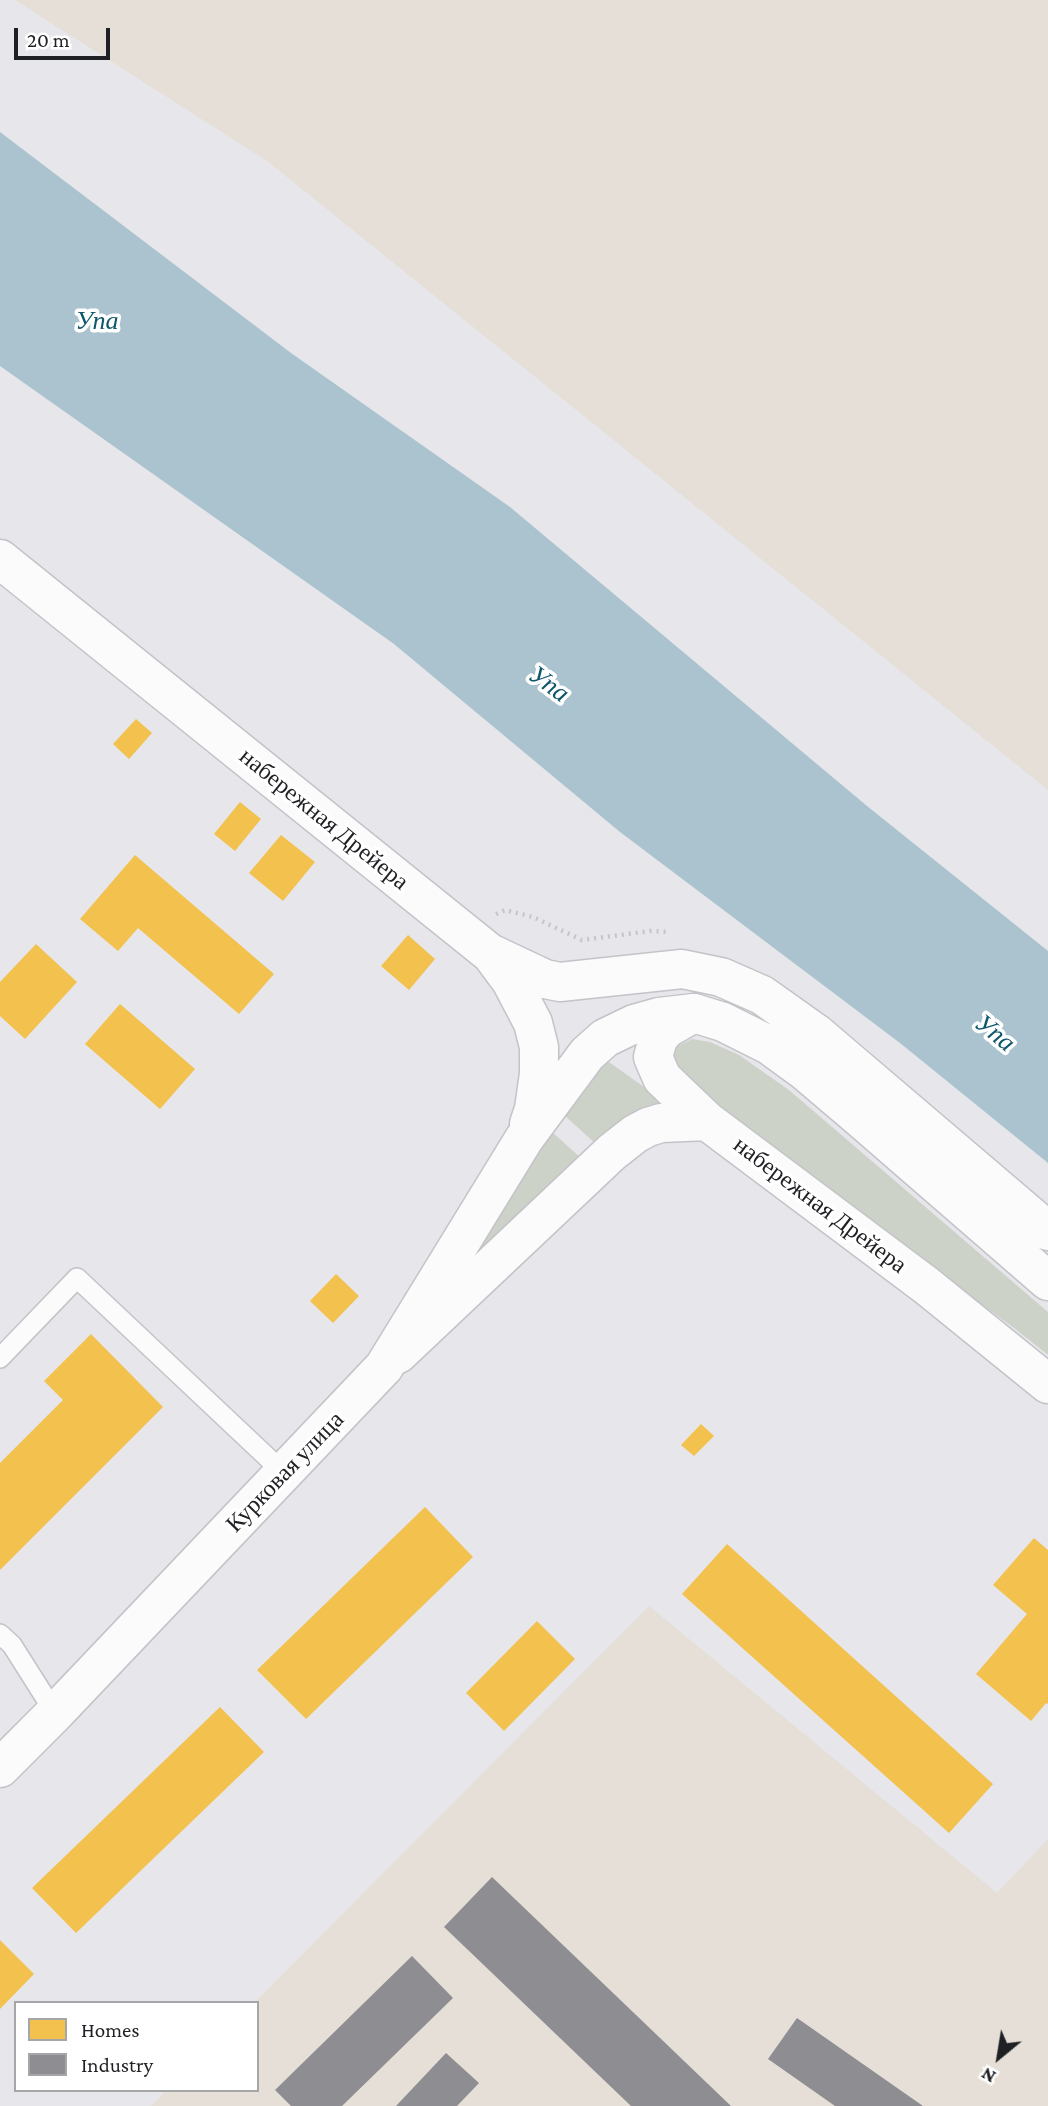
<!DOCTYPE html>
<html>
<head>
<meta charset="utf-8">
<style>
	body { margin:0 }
	#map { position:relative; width:1048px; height:2106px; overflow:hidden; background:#e6e6eb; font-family:"Crimson Pro",serif }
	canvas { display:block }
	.legend { position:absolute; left:14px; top:2001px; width:245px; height:91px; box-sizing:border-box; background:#fff; border:2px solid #a5a6a7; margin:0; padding:9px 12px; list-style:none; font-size:21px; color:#1f2023 }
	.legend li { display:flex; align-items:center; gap:14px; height:35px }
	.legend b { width:35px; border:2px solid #a5a6a7 }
	.north { position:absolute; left:964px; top:2022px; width:70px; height:70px; -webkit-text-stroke:5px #fff; paint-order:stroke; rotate:210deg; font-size:19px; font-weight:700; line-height:28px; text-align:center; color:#1f2023 }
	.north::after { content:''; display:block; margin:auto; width:24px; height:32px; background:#1f2023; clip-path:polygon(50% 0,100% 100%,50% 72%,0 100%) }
	.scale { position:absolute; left:14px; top:28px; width:96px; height:32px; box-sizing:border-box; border:4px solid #1f2023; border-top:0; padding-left:9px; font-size:21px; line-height:24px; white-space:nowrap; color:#1f2023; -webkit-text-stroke:5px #fff; paint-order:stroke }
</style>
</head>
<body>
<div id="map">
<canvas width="1048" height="2106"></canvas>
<ul class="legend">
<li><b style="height:19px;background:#f2c14e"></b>Homes</li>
<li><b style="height:19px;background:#8d8d92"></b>Industry</li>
</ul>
<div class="north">N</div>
<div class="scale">20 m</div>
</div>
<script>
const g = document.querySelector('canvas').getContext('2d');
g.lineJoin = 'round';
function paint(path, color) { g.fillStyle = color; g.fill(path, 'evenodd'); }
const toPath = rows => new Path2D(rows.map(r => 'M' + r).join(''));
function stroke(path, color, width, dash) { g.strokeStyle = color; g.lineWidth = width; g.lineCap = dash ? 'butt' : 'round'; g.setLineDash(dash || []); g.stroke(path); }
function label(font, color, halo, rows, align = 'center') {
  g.font = font + ' "Crimson Pro",serif'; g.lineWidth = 7; g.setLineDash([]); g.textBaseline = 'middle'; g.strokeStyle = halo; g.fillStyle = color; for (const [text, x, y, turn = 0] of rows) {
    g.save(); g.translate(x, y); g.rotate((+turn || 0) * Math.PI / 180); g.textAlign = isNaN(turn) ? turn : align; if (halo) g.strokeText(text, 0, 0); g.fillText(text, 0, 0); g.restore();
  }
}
const industrial = toPath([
	[15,0,1048,0,1048,790,267,161],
	[649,1606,997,1893,1048,1839,1048,2106,151,2106,167,2090,257,2090,257,2003,254,2003]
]);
const green = toPath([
	[692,1039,710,1042,739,1055,789,1090,1048,1312,1048,1355,1014,1328,677,1080,671,1057,678,1046],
	[606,1060,671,1106,596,1144,564,1115],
	[551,1131,582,1159,453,1280]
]);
const water = toPath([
	[0,132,291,353,510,507,867,806,1048,951,1048,1163,900,1043,620,832,394,644,0,366]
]);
const homes = toPath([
	[136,719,152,733,129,759,113,744],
	[240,802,261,819,235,851,214,834],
	[281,835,315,862,283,901,249,873],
	[135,855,274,974,239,1014,138,928,118,951,80,919],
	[408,935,435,959,409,990,381,966],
	[36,944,77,982,25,1039,0,1016,0,982],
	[120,1004,195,1069,160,1109,85,1044],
	[336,1274,359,1296,333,1323,310,1301],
	[91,1334,163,1407,0,1570,0,1463,63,1400,44,1381],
	[701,1424,714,1436,694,1456,681,1445],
	[425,1507,473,1557,306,1719,257,1670],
	[1034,1538,1048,1550,1048,1704,1046,1703,1031,1721,976,1674,1027,1614,993,1585],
	[727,1544,993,1784,949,1833,682,1594],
	[537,1621,575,1659,504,1731,466,1693],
	[220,1707,264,1752,76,1933,32,1888],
	[0,1940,34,1974,0,2009]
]);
const industry = toPath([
	[492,1877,731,2106,631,2106,444,1927],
	[412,1956,453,1998,342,2106,291,2106,275,2090],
	[797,2018,923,2106,835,2106,768,2059],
	[446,2053,479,2083,457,2106,396,2106]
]);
const path = toPath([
	[496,914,505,910,533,917,582,940,650,931,669,932]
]);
const service = toPath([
	[0,1358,77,1278,284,1473],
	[0,1634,12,1645,55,1713]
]);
const minor = toPath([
	[694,1013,666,1029,658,1039,653,1057,662,1078,707,1121,927,1286,1048,1384],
	[398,1354,612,1152,635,1134,648,1127,661,1123,707,1121]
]);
const secondary = toPath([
	[0,559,491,954,511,981,533,1023,539,1047,539,1074,534,1109,529,1124],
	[492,954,545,979,560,982,682,969,721,977,762,995,817,1034,1048,1231],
	[0,1768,55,1713,384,1367,524,1139,587,1054,605,1038,634,1024,659,1017,694,1013,723,1022,769,1045,806,1072,859,1117,1048,1281]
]);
const streetNames = [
	["набережная Дрейера",324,819,39],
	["набережная Дрейера",820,1205,37],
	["Курковая улица",285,1472,-46]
];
const waterNames = [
	["Упа",97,321],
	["Упа",549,684,36],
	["Упа",995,1033,39]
];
paint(industrial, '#e6dfd7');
paint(green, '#ccd2c8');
paint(water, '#aac3ce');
paint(homes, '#f2c14e');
paint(industry, '#8d8d92');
stroke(service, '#c3c3c8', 22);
stroke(minor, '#c3c3c8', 41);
stroke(secondary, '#c3c3c8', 41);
stroke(path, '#c6c6c8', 4.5, [2, 5]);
stroke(service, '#fbfbfc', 19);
stroke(minor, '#fbfbfc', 38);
stroke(secondary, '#fbfbfc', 38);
label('24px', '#1f2023', '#fff', streetNames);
label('italic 26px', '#0d576b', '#fff', waterNames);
</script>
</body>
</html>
